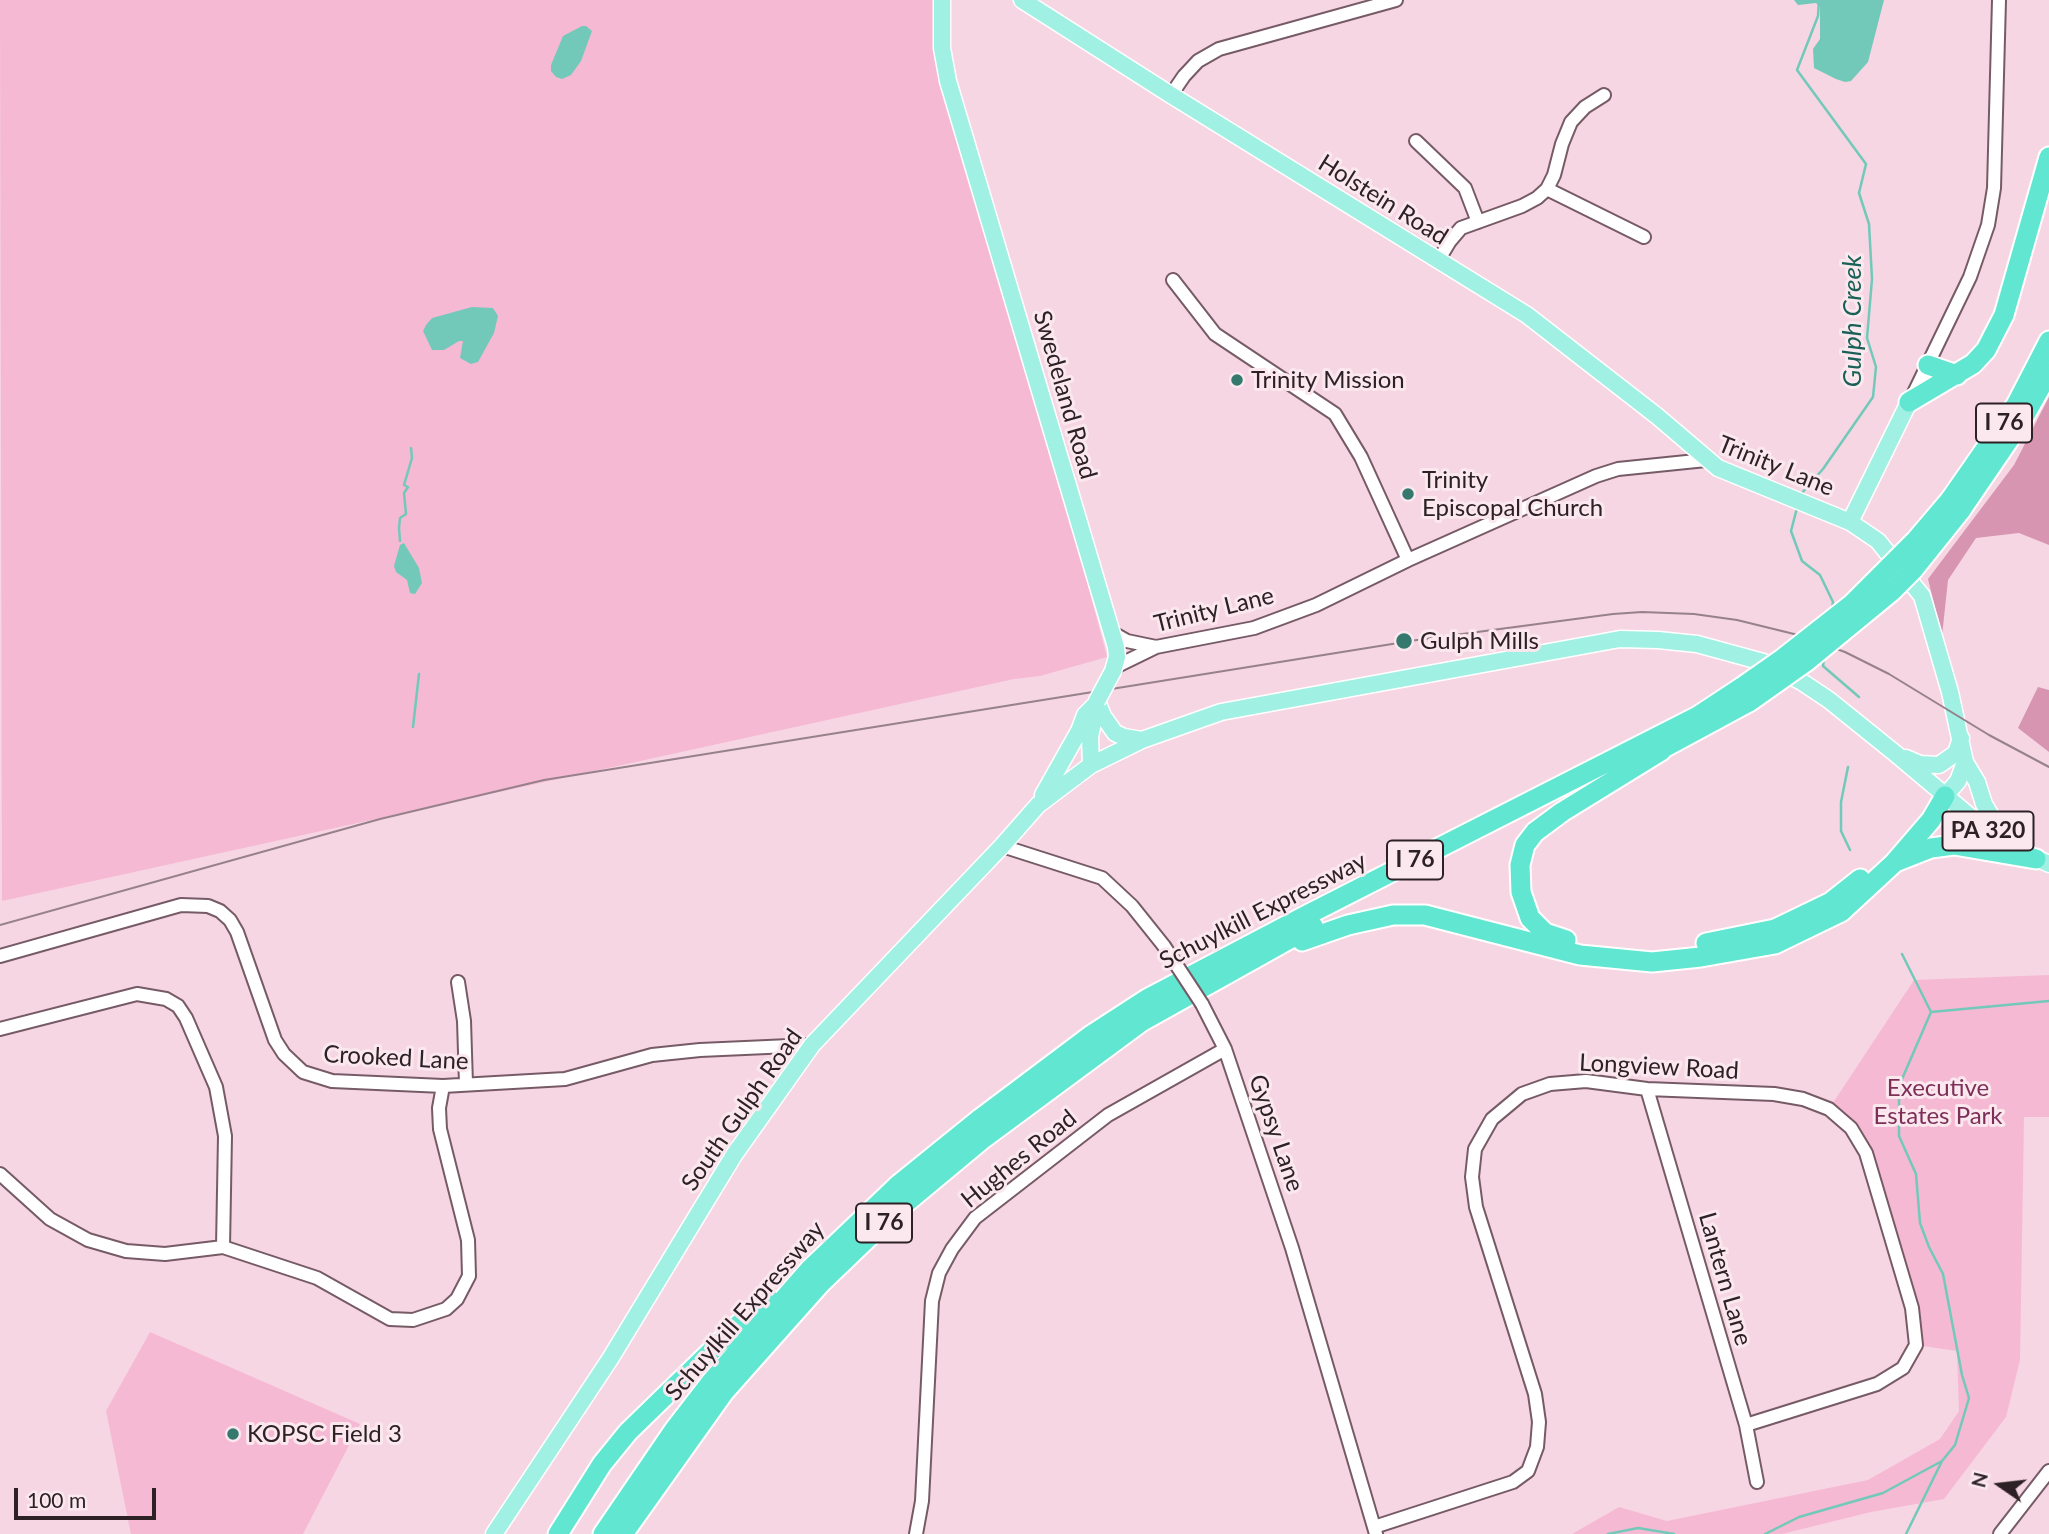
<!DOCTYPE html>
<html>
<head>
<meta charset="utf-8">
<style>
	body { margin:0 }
	#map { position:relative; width:2049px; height:1534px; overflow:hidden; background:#f6d6e3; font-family:Lato,sans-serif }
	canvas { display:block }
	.north { position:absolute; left:1965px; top:1450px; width:70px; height:70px; -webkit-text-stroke:5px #fbe8ef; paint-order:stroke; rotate:284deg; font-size:19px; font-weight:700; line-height:28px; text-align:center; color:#2d2126 }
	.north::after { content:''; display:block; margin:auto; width:24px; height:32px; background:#2d2126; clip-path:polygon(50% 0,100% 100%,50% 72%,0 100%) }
	.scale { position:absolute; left:14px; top:1488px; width:142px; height:32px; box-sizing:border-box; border:4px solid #2d2126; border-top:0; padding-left:9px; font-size:21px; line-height:24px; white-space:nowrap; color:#2d2126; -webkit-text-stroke:5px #fbe8ef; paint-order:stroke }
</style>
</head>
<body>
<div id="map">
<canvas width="2049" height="1534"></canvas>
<div class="north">N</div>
<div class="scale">100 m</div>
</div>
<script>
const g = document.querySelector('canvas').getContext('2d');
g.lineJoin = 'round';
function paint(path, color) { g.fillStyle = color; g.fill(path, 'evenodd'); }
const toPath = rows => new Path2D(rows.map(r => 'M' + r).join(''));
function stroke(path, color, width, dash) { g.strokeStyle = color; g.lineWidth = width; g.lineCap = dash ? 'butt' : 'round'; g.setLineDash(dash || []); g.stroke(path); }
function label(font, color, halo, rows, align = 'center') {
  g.font = font + ' Lato,sans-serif'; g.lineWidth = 6; g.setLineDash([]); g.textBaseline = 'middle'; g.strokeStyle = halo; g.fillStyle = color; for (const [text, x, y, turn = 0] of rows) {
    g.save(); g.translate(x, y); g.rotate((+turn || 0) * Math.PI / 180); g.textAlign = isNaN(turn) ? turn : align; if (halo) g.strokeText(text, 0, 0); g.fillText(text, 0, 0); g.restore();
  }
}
const green = toPath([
	[0,0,933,0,1107,657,1040,676,1014,679,2,901],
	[2049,975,2049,1117,2024,1117,2020,1360,2006,1417,1944,1499,1871,1512,1782,1534,1572,1534,1619,1507,1667,1521,1868,1480,1940,1439,1959,1411,1957,1351,1916,1345,1866,1153,1829,1109,1914,980],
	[150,1332,360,1424,303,1534,131,1534,106,1411]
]);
const forest = toPath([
	[2049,397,2049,545,2019,533,1976,538,1948,580,1942,636,1928,579,2014,465],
	[2038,687,2049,690,2049,752,2018,728]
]);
const water = toPath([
	[1794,0,1884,0,1868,62,1851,81,1845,82,1836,79,1814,68,1813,49,1820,39,1820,7,1816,3,1798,5],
	[582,26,586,26,592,31,581,61,571,75,562,79,556,77,551,71,551,65,563,36],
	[472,307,493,308,498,316,494,333,478,362,471,364,460,358,463,341,459,341,444,350,432,350,423,331,426,325,432,318],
	[404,543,419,568,422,583,415,594,410,593,407,580,396,572,394,566,400,545]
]);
const stream = toPath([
	[1801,494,1823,469,1873,397,1876,367,1867,338,1872,279,1869,224,1859,193,1866,164,1797,70,1818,16,1819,0],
	[1797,508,1791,531,1802,561,1820,575,1833,602,1832,609],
	[400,541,399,528,400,518,406,514,404,493,408,487,404,485,412,458,411,448],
	[1824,658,1823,666,1859,697],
	[413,727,419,674],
	[1848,767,1841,802,1841,831,1850,850],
	[1902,954,1931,1012,2049,1001],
	[1608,1534,1638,1528,1674,1534],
	[1765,1534,1799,1517,1883,1493,1942,1461],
	[1906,1534,1942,1461,1955,1445,1969,1398,1962,1375,1943,1274,1929,1247,1920,1223,1916,1174,1899,1136,1899,1086,1931,1012]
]);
const minor = toPath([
	[1171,95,1184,76,1198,61,1219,49,1396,0],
	[1416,141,1465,188,1478,222],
	[1547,189,1644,237],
	[1438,261,1450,241,1461,228,1522,206,1537,198,1547,189,1554,175,1562,144,1571,122,1585,107,1604,95],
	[1173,280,1215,334,1335,414,1361,457,1408,560],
	[1911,399,1970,277,1988,225,1994,188,1999,0],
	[1111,632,1127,641,1156,647],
	[1115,667,1156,647,1254,628,1316,605,1408,560,1596,476,1618,469,1706,460],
	[1002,846,1102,878,1132,906,1164,946],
	[0,956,181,905,208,906,220,911,230,920,237,932,275,1040,284,1054,303,1072,332,1081,443,1086,565,1079,652,1055,700,1050,812,1045],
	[458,982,464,1021,466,1084],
	[1202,1004,1225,1049,1292,1248,1376,1534],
	[0,1029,137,994,166,999,178,1006,186,1018,216,1087,225,1136,223,1247],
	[1647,1089,1746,1425,1757,1482],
	[0,1174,50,1219,88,1240,126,1251,165,1254,223,1247,317,1278,390,1319,413,1320,446,1309,457,1299,469,1276,468,1240,440,1129,439,1108,443,1086],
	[1374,1527,1513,1482,1528,1471,1537,1447,1539,1422,1535,1394,1476,1207,1472,1177,1475,1149,1492,1119,1522,1094,1550,1084,1586,1081,1647,1089,1774,1094,1803,1099,1829,1109,1851,1128,1866,1153,1912,1308,1916,1345,1903,1368,1877,1384,1746,1425],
	[916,1534,922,1501,932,1301,939,1273,952,1249,975,1218,1108,1115,1225,1049],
	[2000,1534,2049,1471]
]);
const major = toPath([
	[942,0,942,48,948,81,1116,647,1117,657,1113,671],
	[1022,0,1171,95,1527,315,1657,416,1718,468,1850,522,1878,541,1922,596,1950,692,1965,762,1958,781,1945,796],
	[1850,522,1909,402],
	[1097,701,1103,716,1115,733,1124,737,1142,740],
	[1906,758,1920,764,1939,765,1956,753,1961,738],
	[1965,762,1977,782,1984,804,2007,843],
	[1091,765,1090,737,1095,712],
	[1043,795,1079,731,1085,715,1096,704],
	[494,1534,610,1359,734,1155,812,1045,1002,846,1038,805,1091,765,1142,740,1221,712,1620,639,1658,640,1697,644,1763,662,1802,682,1829,700,1896,754,1985,829,2008,845,2049,864]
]);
const highway = toPath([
	[1928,365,1957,375],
	[1909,402,1973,364,1986,350,2004,315,2049,157],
	[1950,500,2016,405,2049,341],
	[1961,510,2021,422,2049,372],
	[1649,756,1749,702],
	[1898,861,1931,848,1954,845,2036,859],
	[1566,940,1545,933,1530,918,1521,892,1520,865,1525,845,1535,832,1562,812,1661,751],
	[1302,941,1348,925,1393,915,1425,915,1580,955,1652,962,1701,957,1775,944,1841,912,1894,863,1931,820,1945,796],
	[1706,943,1775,929,1831,902,1860,879],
	[558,1534,602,1464,628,1432,738,1325,770,1300],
	[603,1534,674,1430,711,1382,810,1269,897,1186,981,1118,1090,1036,1147,999,1305,916,1698,716,1742,687],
	[623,1534,724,1392,820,1284,895,1212,984,1138,1141,1022,1313,926]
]);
const tram = toPath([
	[0,925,380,819,544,780,1417,640,1613,614,1642,612,1694,614,1737,620,1794,634,1845,652,1889,674,1989,735,2049,767]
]);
const minorBridge = toPath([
	[1164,946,1202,1004]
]);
const majorBridge = toPath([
	[1097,701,1113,671]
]);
const highwayBridge = toPath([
	[1742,687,1782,659,1852,604,1916,540,1950,500],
	[1749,702,1807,661,1891,592,1913,570,1961,510]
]);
const markers = [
	[1237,380,7,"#35796e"],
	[1408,494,7,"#35796e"],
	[1404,641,9,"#35796e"],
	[233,1434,7,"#35796e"]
];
const shields = [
	[2004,423,56],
	[1988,831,91],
	[1415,860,56],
	[884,1223,56]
];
const shieldNames = [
	["I 76",2004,423],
	["PA 320",1988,831],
	["I 76",1415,860],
	["I 76",884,1223]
];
const streetNames = [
	["Holstein Road",1383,200,32],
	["Swedeland Road",1065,395,74],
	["Trinity Lane",1776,466,22],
	["Trinity Lane",1214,610,-14],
	["Schuylkill Expressway",1263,911,-27],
	["Crooked Lane",396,1058,3],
	["Longview Road",1659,1067,3],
	["South Gulph Road",742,1110,-55],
	["Gypsy Lane",1276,1133,71],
	["Hughes Road",1019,1159,-39],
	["Lantern Lane",1725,1279,74],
	["Schuylkill Expressway",745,1311,-49]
];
const poiNames = [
	["Trinity Mission",1251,380],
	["Trinity",1422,480],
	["Episcopal Church",1422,508],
	["Gulph Mills",1420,641],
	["KOPSC Field 3",247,1434]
];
const parkNames = [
	["Executive",1938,1088],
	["Estates Park",1938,1116]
];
const waterNames = [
	["Gulph Creek",1853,321,-90]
];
paint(green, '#f6b9d3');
paint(forest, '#d795b2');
paint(water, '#72c9b9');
stroke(stream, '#72c9b9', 2.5);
stroke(minor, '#765b66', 16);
stroke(major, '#fff', 19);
stroke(highway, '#fff', 23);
stroke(minor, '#fff', 12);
stroke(major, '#a0f0e3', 16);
stroke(highway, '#61e6d1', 19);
stroke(tram, '#97818a', 2);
stroke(minorBridge, '#765b66', 16, []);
stroke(majorBridge, '#fff', 19, []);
stroke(highwayBridge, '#fff', 23, []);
stroke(minorBridge, '#fff', 12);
stroke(majorBridge, '#a0f0e3', 16);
stroke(highwayBridge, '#61e6d1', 19);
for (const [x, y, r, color] of markers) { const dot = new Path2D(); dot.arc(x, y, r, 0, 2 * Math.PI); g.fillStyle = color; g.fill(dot); stroke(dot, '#fbe8ef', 2.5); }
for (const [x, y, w] of shields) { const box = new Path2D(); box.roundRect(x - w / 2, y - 19.5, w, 39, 5); g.fillStyle = '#fbe8ef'; g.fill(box); stroke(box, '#2d2126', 2); }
label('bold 23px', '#2d2126', null, shieldNames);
label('24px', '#2d2126', '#fbe8ef', streetNames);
label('24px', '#2d2126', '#fbe8ef', poiNames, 'left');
label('24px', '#7e2f58', '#fbe8ef', parkNames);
label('italic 26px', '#196056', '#fbe8ef', waterNames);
</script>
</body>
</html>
